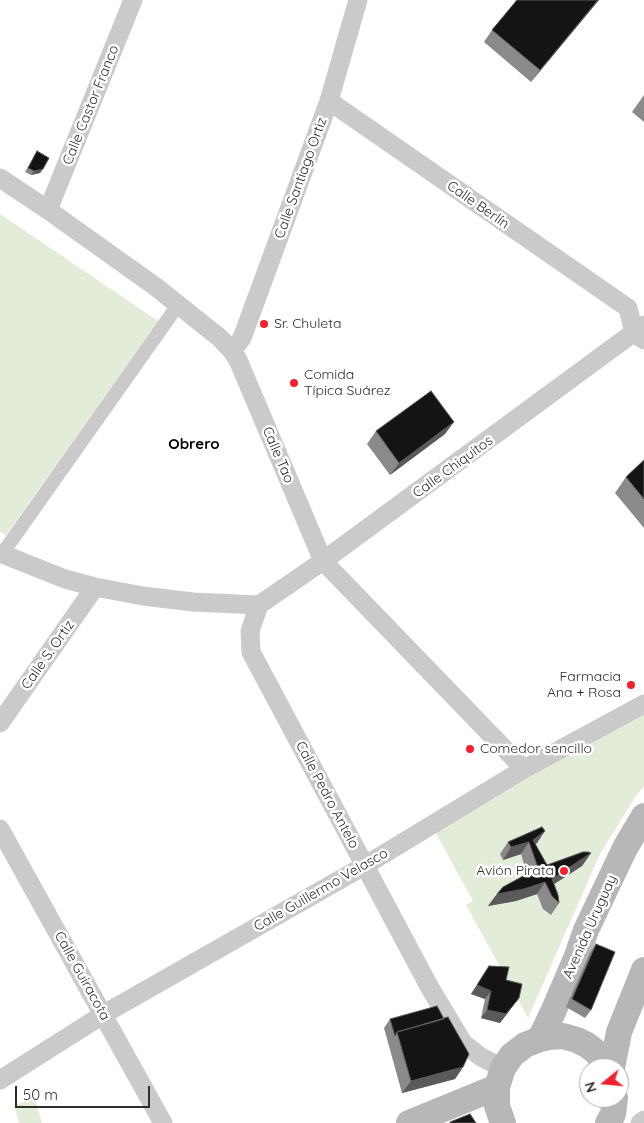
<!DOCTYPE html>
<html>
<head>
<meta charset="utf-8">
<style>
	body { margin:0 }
	#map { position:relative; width:644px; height:1123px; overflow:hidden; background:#fff; font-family:Quicksand,sans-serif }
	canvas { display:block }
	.north { position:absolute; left:579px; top:1058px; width:50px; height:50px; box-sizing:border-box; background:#fff; border:1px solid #ababab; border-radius:50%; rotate:253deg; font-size:14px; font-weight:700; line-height:20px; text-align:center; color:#2d2d2d }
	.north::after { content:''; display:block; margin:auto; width:18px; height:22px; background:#f3212e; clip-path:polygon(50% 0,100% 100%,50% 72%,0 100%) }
	.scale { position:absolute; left:15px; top:1086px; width:135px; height:22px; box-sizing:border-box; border:2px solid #2d2d2d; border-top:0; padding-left:6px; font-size:15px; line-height:18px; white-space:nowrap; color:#2d2d2d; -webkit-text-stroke:4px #fff; paint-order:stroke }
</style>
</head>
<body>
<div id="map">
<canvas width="644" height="1123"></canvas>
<div class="north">N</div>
<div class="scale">50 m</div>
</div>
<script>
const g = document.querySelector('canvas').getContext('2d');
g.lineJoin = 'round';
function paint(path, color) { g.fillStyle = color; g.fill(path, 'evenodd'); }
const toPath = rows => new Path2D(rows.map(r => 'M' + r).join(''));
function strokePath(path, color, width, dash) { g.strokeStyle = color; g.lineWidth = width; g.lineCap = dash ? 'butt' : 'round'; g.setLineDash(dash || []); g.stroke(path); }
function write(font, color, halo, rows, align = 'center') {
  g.font = font + ' Quicksand,sans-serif'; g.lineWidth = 5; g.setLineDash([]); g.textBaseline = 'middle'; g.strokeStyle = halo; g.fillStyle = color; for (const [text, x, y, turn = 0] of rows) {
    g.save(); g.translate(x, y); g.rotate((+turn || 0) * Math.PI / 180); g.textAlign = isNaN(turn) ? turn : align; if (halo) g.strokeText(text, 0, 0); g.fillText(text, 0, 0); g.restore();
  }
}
paint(toPath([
	[0,214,158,321,6,535,0,532],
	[644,713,644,786,634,799,600,854,528,1018,466,905,473,901,434,830,484,799],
	[35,1099,42,1123,19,1123,14,1105]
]), '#e3ecd9');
strokePath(toPath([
	[2,554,178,305]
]), '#cacaca', 14);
strokePath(toPath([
	[329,101,628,308,634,333,644,340],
	[0,178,48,210,156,287,220,338,232,351,238,360,323,561,524,769],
	[48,210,133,0],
	[232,351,242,338,329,101,358,0],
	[0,553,65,579,95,587,143,596,193,602,259,605],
	[259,605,250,631,251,652,430,988,463,1043,481,1057,503,1068],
	[259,605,323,561,644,325],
	[0,723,95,587],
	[0,829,163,1123],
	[0,1080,104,1014,364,866,524,769,644,704],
	[640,1123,644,1120]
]), '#cacaca', 19);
strokePath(toPath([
	[540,1039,553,1012,577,956,586,930,625,848,644,816],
	[612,1068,619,1032,644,970],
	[409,1123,497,1087],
	[503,1123,497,1106,497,1087,503,1068,512,1055,525,1045,540,1039,549,1037,563,1036,577,1040,587,1045,596,1052,608,1068],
	[608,1123,613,1114,615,1098]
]), '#b7b7b7', 26);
paint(toPath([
	[517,0,599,0,531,82,484,42,492,30],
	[644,95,644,122,632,112],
	[37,151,43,169,40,173,31,175,25,172],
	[376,431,445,434,390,475,367,444],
	[644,460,644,528,615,493,626,477],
	[542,827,537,843,535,844,547,865,591,853,582,866,554,884,559,903,551,915,543,909,537,894,516,901,488,906,497,894,527,874,521,854,503,860,500,854,508,842],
	[596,944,591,1010,585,1018,566,1007,590,952],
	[489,966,506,980,519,998,500,1023,481,1018,485,999,471,994],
	[390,1019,463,1067,455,1079,402,1093,384,1028]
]), '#8a8a8a');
paint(toPath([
	[598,0,599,0,531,82,540,70],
	[43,169,40,173,31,175,34,171],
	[454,422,445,434,390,475,399,463],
	[545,831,537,843,531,847,533,840],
	[529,842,521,854,503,860,511,847],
	[591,853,582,866,548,888,552,879],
	[545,882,537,894,516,901,488,906,497,894],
	[477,985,491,991,485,999,471,994],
	[519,998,500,1023,481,1018,487,1010],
	[463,1067,455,1079,402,1093,411,1081]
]), '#5a5a5a');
const building = toPath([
	[517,0,598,0,540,70,492,30,517,0],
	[37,151,49,158,43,169,34,171,28,168,37,151],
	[431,391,454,422,399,463,376,431,431,391],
	[644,460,644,499,626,477,644,460],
	[542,827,545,831,533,840,547,865,583,852,588,852,591,853,552,879,558,895,559,903,552,896,545,882,524,889,497,894,503,887,538,868,529,842,511,847,508,842,542,827],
	[596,944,615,952,591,1010,572,999,596,944],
	[489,966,509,967,506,980,522,984,519,998,506,1014,487,1010,491,991,477,985,489,966],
	[437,1006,444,1019,397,1032,395,1036,390,1019,437,1006],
	[448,1017,469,1054,463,1067,411,1081,397,1032,448,1017],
	[470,1114,476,1123,450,1123,450,1122,470,1114]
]);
paint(building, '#141414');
strokePath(building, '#5a5a5a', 1);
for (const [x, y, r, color] of [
	[264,324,5,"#f3212e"],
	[294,383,5,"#f3212e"],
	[631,685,5,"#f3212e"],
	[470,749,5,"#f3212e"],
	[564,871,5,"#f3212e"]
]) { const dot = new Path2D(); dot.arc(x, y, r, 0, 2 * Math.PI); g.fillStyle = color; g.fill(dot); strokePath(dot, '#fff', 2); }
write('14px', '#2d2d2d', '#fff', [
	["Calle Castor Franco",91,105,-68],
	["Calle Santiago Ortiz",301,178,-70],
	["Calle Berlín",478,205,35],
	["Calle Tao",278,455,67],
	["Calle Chiquitos",453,467,-36],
	["Calle S. Ortiz",48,655,-55],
	["Calle Pedro Antelo",327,795,62],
	["Calle Guillermo Velasco",321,890,-30],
	["Avenida Uruguay",590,927,-66],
	["Calle Guiracota",82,976,61]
]);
write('14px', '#2d2d2d', '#fff', [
	["Sr. Chuleta",274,324],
	["Comida",304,375],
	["Típica Suárez",304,391],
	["Farmacia",621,677,"right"],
	["Ana + Rosa",621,693,"right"],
	["Comedor sencillo",480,749],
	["Avión Pirata",554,871,"right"]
], 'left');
write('bold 15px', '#000', '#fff', [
	["Obrero",194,444]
]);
</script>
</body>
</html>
